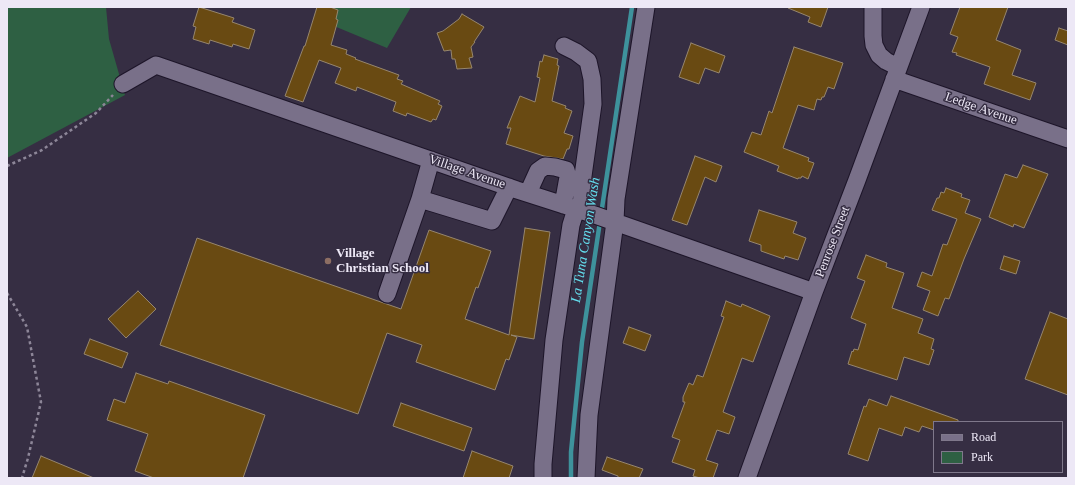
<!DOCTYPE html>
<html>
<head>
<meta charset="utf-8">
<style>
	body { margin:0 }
	#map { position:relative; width:1075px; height:485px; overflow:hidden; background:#362e43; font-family:"Times New Roman",serif }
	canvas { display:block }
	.frame { position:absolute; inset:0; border:8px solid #ede8f6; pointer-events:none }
	.legend { position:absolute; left:933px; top:421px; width:130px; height:52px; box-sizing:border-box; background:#362e43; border:1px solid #7f788b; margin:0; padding:5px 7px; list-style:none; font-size:12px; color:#ede8f6 }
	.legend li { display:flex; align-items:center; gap:8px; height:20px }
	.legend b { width:20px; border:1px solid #7f788b }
</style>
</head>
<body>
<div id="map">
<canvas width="1075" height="485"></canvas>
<div class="frame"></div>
<ul class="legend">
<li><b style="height:5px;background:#797089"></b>Road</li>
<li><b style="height:11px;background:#2e6043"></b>Park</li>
</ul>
</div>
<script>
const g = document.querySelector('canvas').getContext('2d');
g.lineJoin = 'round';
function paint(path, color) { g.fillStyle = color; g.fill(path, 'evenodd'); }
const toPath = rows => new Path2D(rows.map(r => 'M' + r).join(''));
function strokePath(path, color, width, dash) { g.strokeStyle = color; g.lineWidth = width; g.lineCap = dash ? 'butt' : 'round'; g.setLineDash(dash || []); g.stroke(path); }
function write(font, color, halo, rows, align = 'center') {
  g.font = font + ' "Times New Roman",serif'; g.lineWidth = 3; g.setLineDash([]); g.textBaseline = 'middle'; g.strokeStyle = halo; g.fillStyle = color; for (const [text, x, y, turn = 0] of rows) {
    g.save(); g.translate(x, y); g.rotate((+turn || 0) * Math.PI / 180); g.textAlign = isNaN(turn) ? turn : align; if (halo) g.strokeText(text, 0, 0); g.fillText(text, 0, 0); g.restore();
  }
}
paint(toPath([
	[7,7,106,7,109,39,125,95,7,158],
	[328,7,411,7,387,48,334,26]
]), '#2e6043');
strokePath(toPath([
	[571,478,571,452,582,342,632,7]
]), '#3e929c', 4.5);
const building = toPath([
	[199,7,234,18,232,22,255,30,249,49,233,44,232,47,210,40,209,44,193,39,196,27,193,26,199,7],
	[317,7,330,7,338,10,336,19,338,20,331,45,347,50,346,54,356,58,355,59,399,75,397,79,403,81,401,84,440,101,438,104,442,106,436,120,433,119,431,122,407,113,406,116,393,111,396,102,357,87,356,91,335,83,341,68,319,60,303,102,285,96,304,46,305,46,317,7],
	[788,7,828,7,821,27,808,22,810,17,788,8,788,7],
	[960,7,1008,7,996,40,1021,50,1012,75,1036,83,1030,100,984,84,990,67,956,55,957,53,952,52,958,37,950,34,960,7],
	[462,14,484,27,474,42,475,42,471,47,473,57,469,58,472,68,457,69,455,59,452,59,451,50,444,51,437,33,443,31,459,19,462,14],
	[1059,28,1068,31,1068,45,1055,40,1059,28],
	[691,43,725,56,719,73,705,68,699,84,679,77,691,43],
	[794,47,843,63,834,89,828,87,824,97,822,97,821,100,817,99,814,110,798,105,783,148,809,158,808,161,814,163,808,179,802,176,801,178,798,178,798,179,777,171,779,166,744,152,752,132,761,135,769,111,772,113,794,47],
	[544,55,558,59,557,65,559,66,552,101,566,106,565,108,572,111,564,133,573,136,569,149,567,149,563,159,544,156,506,144,511,128,507,128,520,96,535,102,540,78,537,77,540,61,542,62,544,55],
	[695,156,722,166,716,182,705,177,687,225,672,220,695,156],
	[1023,165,1048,174,1024,228,1014,224,1013,227,989,217,1005,174,1017,178,1023,165],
	[946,188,962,194,961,197,970,200,965,213,981,219,964,259,949,299,945,298,938,316,923,310,930,291,917,286,922,272,932,276,943,244,947,245,957,219,932,210,937,198,939,198,941,192,944,193,946,188],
	[759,210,797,222,793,233,806,238,798,260,785,256,784,259,761,251,761,245,749,241,759,210],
	[525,228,550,232,534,339,511,335,517,337,509,360,506,359,495,390,416,362,422,345,387,333,358,414,160,345,197,238,401,309,429,230,491,251,478,288,476,287,465,319,509,335,525,228],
	[866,255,887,263,886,267,904,273,892,308,923,319,918,333,934,339,931,349,934,350,929,365,904,357,897,380,848,364,852,351,853,352,854,349,858,350,866,324,851,318,865,281,857,278,866,255],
	[1004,256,1020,261,1016,274,1000,269,1004,256],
	[138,291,156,309,126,338,108,319,138,291],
	[726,301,741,307,742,304,770,316,753,362,742,358,723,412,735,417,729,434,717,430,706,460,718,464,713,478,700,478,693,476,695,470,672,462,680,440,672,437,685,402,683,402,683,397,689,383,693,385,697,375,703,377,724,317,721,316,726,301],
	[1050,312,1068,319,1068,395,1025,379,1050,312],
	[629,327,651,335,645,351,623,343,629,327],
	[90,339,128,353,122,368,84,354,90,339],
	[136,373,168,384,169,381,265,415,243,478,154,478,135,471,148,434,107,420,114,399,125,403,136,373],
	[891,396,958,420,958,422,934,422,934,430,922,426,919,432,905,427,902,436,879,428,868,461,848,454,864,406,866,407,869,399,887,406,891,396],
	[401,403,472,428,464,451,393,426,401,403],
	[472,451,513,466,509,478,463,478,472,451],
	[41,456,94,478,32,478,41,456],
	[607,457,643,469,639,478,618,478,618,476,602,470,607,457]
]);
paint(building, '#694a12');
strokePath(building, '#96866e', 1);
const minor = toPath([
	[873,7,873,36,874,45,879,55,886,61,898,67],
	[564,46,576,52,588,61,592,79,593,104,583,176,581,210],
	[894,79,1068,139],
	[123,84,156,65,517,190,595,215,814,292],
	[431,160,420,199,492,221,509,187],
	[528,193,538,171,545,166,555,167,566,170,568,177,563,205],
	[387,294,420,199],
	[543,478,543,464,554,340,571,225,576,209],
	[586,478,589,415,615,222,616,199,646,7],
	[747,478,814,292,857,180,921,7]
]);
strokePath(minor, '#1d1529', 19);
strokePath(toPath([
	[7,166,42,150,96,113,113,95],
	[7,293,27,327,41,402,28,458,22,478]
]), '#8d8698', 2.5, [3, 3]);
strokePath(minor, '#797089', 17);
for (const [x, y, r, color] of [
	[328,261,4,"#8d6e63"]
]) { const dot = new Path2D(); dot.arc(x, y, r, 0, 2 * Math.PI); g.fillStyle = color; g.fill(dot); strokePath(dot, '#362e43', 1.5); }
write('13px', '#ede8f6', '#362e43', [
	["Ledge Avenue",981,109,19],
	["Village Avenue",467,172,19],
	["Penrose Street",833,242,-69]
]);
write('bold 13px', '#ede8f6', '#362e43', [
	["Village",336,254],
	["Christian School",336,269]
], 'left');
write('italic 14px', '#64dfef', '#362e43', [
	["La Tuna Canyon Wash",586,240,-81]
]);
</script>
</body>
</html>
